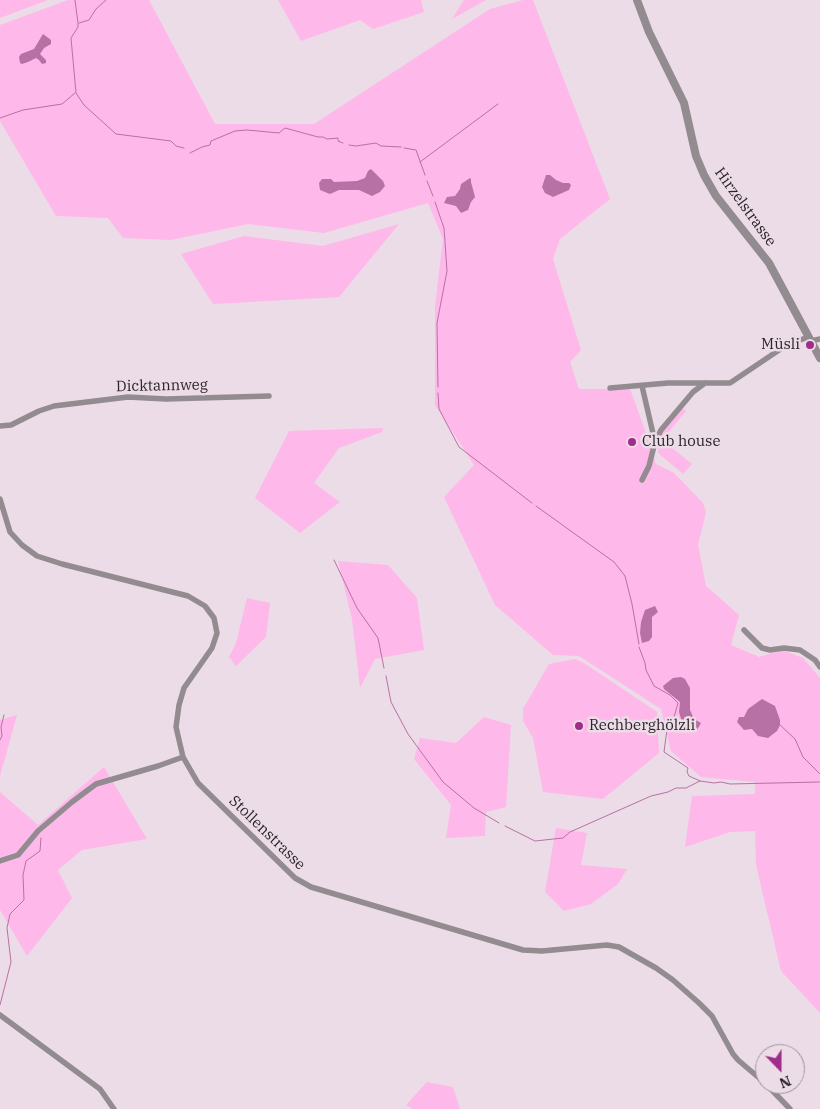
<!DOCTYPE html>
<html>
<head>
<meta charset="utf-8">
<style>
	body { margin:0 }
	#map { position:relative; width:820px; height:1109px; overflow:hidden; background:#ecdce7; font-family:"IBM Plex Serif",serif }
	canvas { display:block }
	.north { position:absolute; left:755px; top:1044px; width:50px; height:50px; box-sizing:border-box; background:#ecdce7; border:1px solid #9e939b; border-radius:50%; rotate:158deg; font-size:14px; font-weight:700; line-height:20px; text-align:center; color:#2a2528 }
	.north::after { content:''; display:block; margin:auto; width:18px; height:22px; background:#a02d89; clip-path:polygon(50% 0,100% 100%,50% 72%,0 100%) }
</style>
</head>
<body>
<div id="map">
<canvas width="820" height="1109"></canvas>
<div class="north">N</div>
</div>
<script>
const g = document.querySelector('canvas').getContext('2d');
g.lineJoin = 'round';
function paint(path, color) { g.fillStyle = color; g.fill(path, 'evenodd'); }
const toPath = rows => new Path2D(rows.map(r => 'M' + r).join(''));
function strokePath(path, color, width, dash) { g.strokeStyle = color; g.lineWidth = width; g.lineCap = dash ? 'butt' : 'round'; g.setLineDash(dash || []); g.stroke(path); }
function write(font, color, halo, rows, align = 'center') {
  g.font = font + ' "IBM Plex Serif",serif'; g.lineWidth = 5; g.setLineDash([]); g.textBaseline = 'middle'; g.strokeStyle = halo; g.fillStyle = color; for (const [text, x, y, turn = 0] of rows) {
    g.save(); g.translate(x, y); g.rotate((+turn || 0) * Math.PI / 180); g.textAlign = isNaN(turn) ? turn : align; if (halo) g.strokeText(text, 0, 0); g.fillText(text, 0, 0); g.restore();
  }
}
paint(toPath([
	[0,0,48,0,0,18],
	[68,0,149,0,215,124,314,124,490,9,523,0,533,0,610,199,560,239,553,259,581,350,570,362,579,389,630,389,644,427,656,464,674,473,703,503,706,512,698,545,706,586,739,615,731,645,759,657,782,650,803,658,820,678,820,1013,781,971,756,865,755,831,730,832,685,847,692,796,755,794,755,782,701,777,671,751,661,709,579,656,553,655,495,605,444,497,474,465,435,405,435,306,443,239,428,203,324,233,248,224,171,240,123,238,108,218,56,216,0,121,0,25],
	[278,0,421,0,424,12,373,29,360,20,301,41],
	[464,0,486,0,452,19],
	[399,224,339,297,213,304,181,254,244,236,323,246],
	[682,408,686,411,666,435,668,437,667,444,692,464,683,474,658,453,659,440,662,431],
	[383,428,382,432,339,448,314,483,340,502,300,533,255,498,289,431],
	[338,561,388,565,417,598,424,650,375,659,360,688,352,619],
	[247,598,270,603,266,637,236,666,229,657,236,643],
	[575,659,584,663,657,712,659,753,603,799,543,792,533,738,523,721,523,709,549,664],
	[17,715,0,776,0,720],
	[484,717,511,725,506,807,486,812,485,836,446,838,451,805,414,759,420,738,456,743],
	[104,767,147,839,82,850,58,870,72,898,27,956,0,910,0,792,38,825],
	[556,828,587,833,581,865,627,869,618,884,591,904,564,911,545,892],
	[427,1082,453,1087,460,1109,413,1109,406,1105]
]), '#feb8ea');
paint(toPath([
	[43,34,51,40,51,44,44,48,40,54,46,60,46,63,42,64,39,60,36,58,28,62,22,64,20,63,19,57,21,54,34,49],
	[371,169,383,181,385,186,380,192,372,196,359,190,339,190,330,194,320,190,319,183,322,179,331,179,334,182,357,181,365,178,368,171],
	[546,175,550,175,556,180,563,183,569,183,571,185,569,190,553,197,545,193,542,187],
	[470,178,471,179,471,182,475,197,471,202,468,210,461,213,456,206,444,203,447,197,455,196,460,189,461,184],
	[655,606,658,612,652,617,652,637,649,641,642,643,640,633,641,622,645,610],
	[681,677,685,679,690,688,690,710,694,719,701,723,697,730,682,722,679,712,680,702,664,689,663,686,673,678],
	[762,699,775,706,780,720,780,725,777,731,768,738,758,736,752,729,744,730,737,722,739,717,744,717,748,709]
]), '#b771a4');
strokePath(toPath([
	[75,0,78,23,78,27,71,38,76,93,84,105,116,134,171,141,176,146,184,148],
	[79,23,89,20,96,9,106,0],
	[0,118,23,110,62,104,75,93],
	[349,145,356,146,376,143,381,146,401,147],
	[404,148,416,150,425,175],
	[190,153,202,147,210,145,211,141,235,131,247,130,279,133,285,128,318,137,323,137,327,139,338,138,338,141,343,143],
	[420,162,498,104],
	[427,181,433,196],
	[435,202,444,228,445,241],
	[438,387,437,323,447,271,445,242],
	[438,393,439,409,459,447,532,503],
	[536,506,614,562,625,576,632,604,639,644],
	[334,560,357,608,378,638,384,668],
	[639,647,645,663,646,670,654,686,670,695,678,703,672,724,668,725,667,729,664,752,688,768,687,772,689,776,700,781,714,783,721,782,730,784,820,782],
	[386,676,391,702,408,734,443,782,474,808,499,823],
	[780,725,795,739,803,757,820,774],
	[0,740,2,736,1,727,4,715],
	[505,826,535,841,563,838,570,832,651,796,668,792,676,788,686,788,700,781],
	[0,1005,11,962,7,928,10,914,24,900,23,875,26,861,40,851,41,838]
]), '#b771a4', 1);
strokePath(toPath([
	[811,341,820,339],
	[642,386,655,442],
	[610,388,668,383,730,383,788,344,809,337],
	[0,426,11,425,39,411,54,406,128,397,166,399,269,396],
	[642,480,649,466,655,442,661,430,693,392,705,383],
	[0,499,10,532,22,545,37,556,62,564,188,596,205,606,214,618,217,633,212,648,184,688,179,705,176,727,183,757,198,783,295,878,311,887,523,950,542,951,607,945,619,947,656,968,673,980,699,1003,712,1016,733,1054,738,1060,765,1083],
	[744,630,762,648,770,650,784,648,800,650,815,660,820,667],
	[0,861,18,855,38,831,72,802,96,784,158,766,183,757],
	[0,1015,100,1089,114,1109],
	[766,1084,790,1109]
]), '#928b90', 5.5);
strokePath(toPath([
	[637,0,649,32,684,103,696,156,704,175,716,196,769,263,820,358]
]), '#928b90', 8);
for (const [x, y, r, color] of [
	[810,345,5,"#a02d89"],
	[632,442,5,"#a02d89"],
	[579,726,5,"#a02d89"]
]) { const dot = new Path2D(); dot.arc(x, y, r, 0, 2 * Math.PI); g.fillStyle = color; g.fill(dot); strokePath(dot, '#ecdce7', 2); }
write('15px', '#2a2528', '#ecdce7', [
	["Hirzelstrasse",745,207,54],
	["Dicktannweg",162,386,-1],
	["Stollenstrasse",267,833,44]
]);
write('15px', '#2a2528', '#ecdce7', [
	["Müsli",800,345,"right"],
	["Club house",642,442],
	["Rechberghölzli",589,726]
], 'left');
</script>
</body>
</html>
